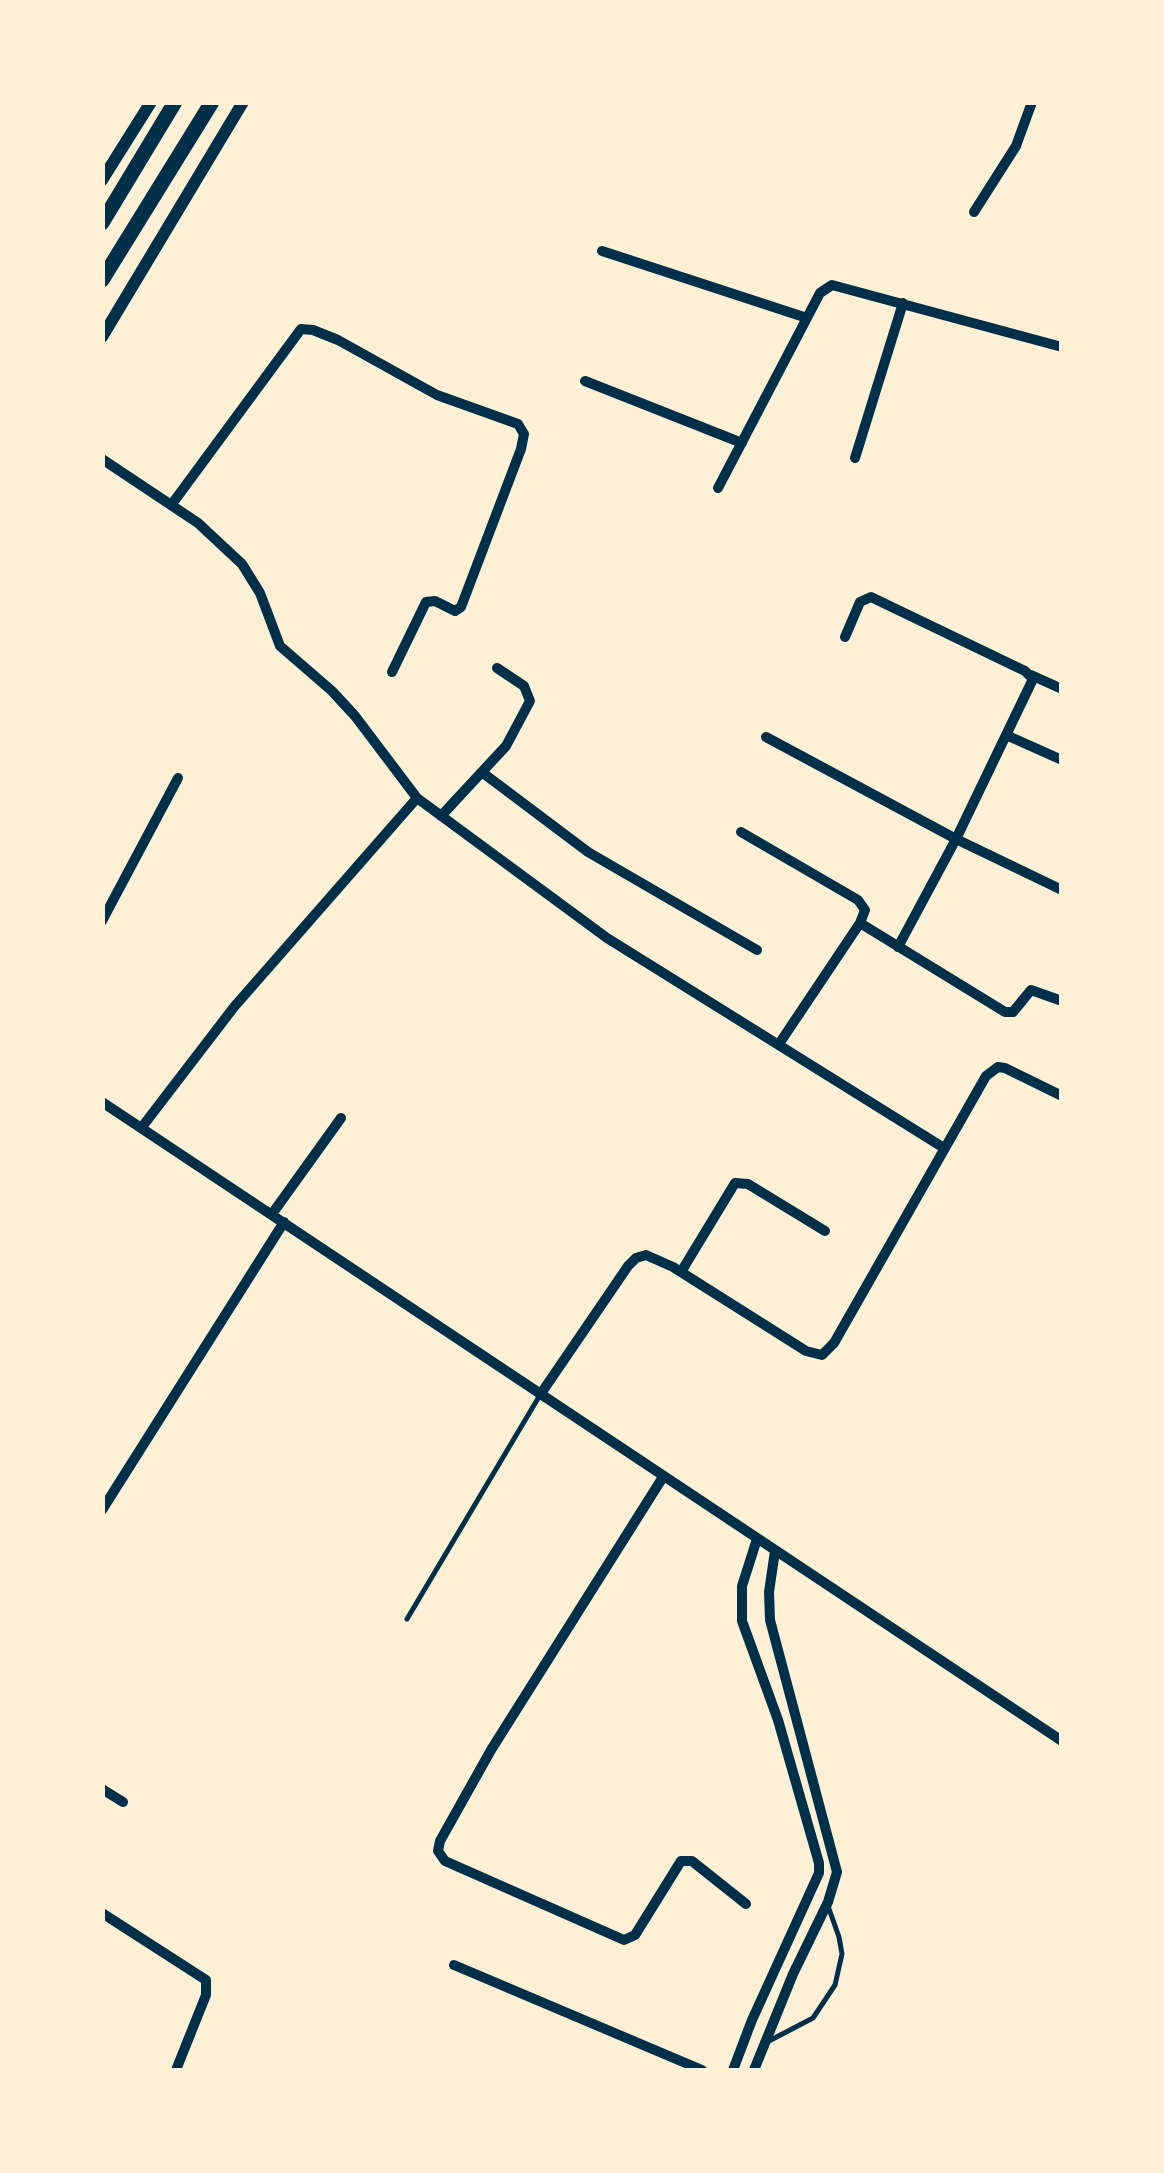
<!DOCTYPE html>
<html>
<head>
<meta charset="utf-8">
<style>
	body { margin:0 }
	#map { position:relative; width:1164px; height:2173px; overflow:hidden; background:#fdf0d5; font-family:"Golos Text",sans-serif }
	canvas { display:block }
	.frame { position:absolute; inset:0; border:105px solid #fdf0d5; pointer-events:none }
</style>
</head>
<body>
<div id="map">
<canvas width="1164" height="2173"></canvas>
<div class="frame"></div>
</div>
<script>
const g = document.querySelector('canvas').getContext('2d');
g.lineJoin = 'round';
const toPath = rows => new Path2D(rows.map(r => 'M' + r).join(''));
function strokePath(path, color, width, dash) { g.strokeStyle = color; g.lineWidth = width; g.lineCap = dash ? 'butt' : 'round'; g.setLineDash(dash || []); g.stroke(path); }
strokePath(toPath([
	[407,1619,540,1395],
	[767,2042,813,2018,835,1985,842,1954,839,1937,828,1906]
]), '#003049', 5);
strokePath(toPath([
	[974,212,1016,146,1032,102],
	[602,251,807,318],
	[585,381,742,443],
	[855,458,903,303],
	[102,459,198,523,242,564,260,593,280,646,332,691,355,716,417,798,607,938,944,1148],
	[718,488,820,293,832,285,1062,347],
	[172,504,301,329,313,330,338,340,437,395,518,424,524,434,521,449,461,607,455,611,435,601,426,602,392,672],
	[845,637,860,602,871,597,1025,671,1033,679,956,839,898,947],
	[1031,675,1062,689],
	[1006,735,1062,760],
	[766,737,956,839,1062,890],
	[483,773,588,852,757,950],
	[441,816,506,746,530,701,524,686,497,668],
	[741,832,858,900,865,910,860,923,779,1044],
	[102,921,178,778],
	[860,923,1005,1012,1013,1012,1031,990,1062,1001],
	[102,1102,1062,1741],
	[142,1127,234,1007,417,798],
	[272,1214,341,1118],
	[681,1272,735,1183,748,1184,825,1231],
	[540,1395,628,1266,636,1258,646,1255,673,1267,806,1351,822,1355,834,1343,986,1076,998,1067,1005,1068,1062,1096],
	[663,1477,491,1750,440,1841,438,1851,445,1861,624,1940,635,1935,681,1861,692,1861,746,1904],
	[102,1510,284,1222],
	[102,1789,123,1802],
	[102,1913,206,1980,206,1995,176,2070],
	[454,1965,702,2070],
	[733,2070,752,2020,819,1873,819,1863,778,1720,742,1621,742,1586,757,1539],
	[754,2070,793,1974,828,1902,837,1872,770,1620,769,1592,775,1551]
]), '#003049', 10);
strokePath(toPath([
	[102,180,151,102],
	[102,337,243,102]
]), '#003049', 12);
strokePath(toPath([
	[102,223,175,102],
	[102,280,212,102]
]), '#003049', 15);
</script>
</body>
</html>
